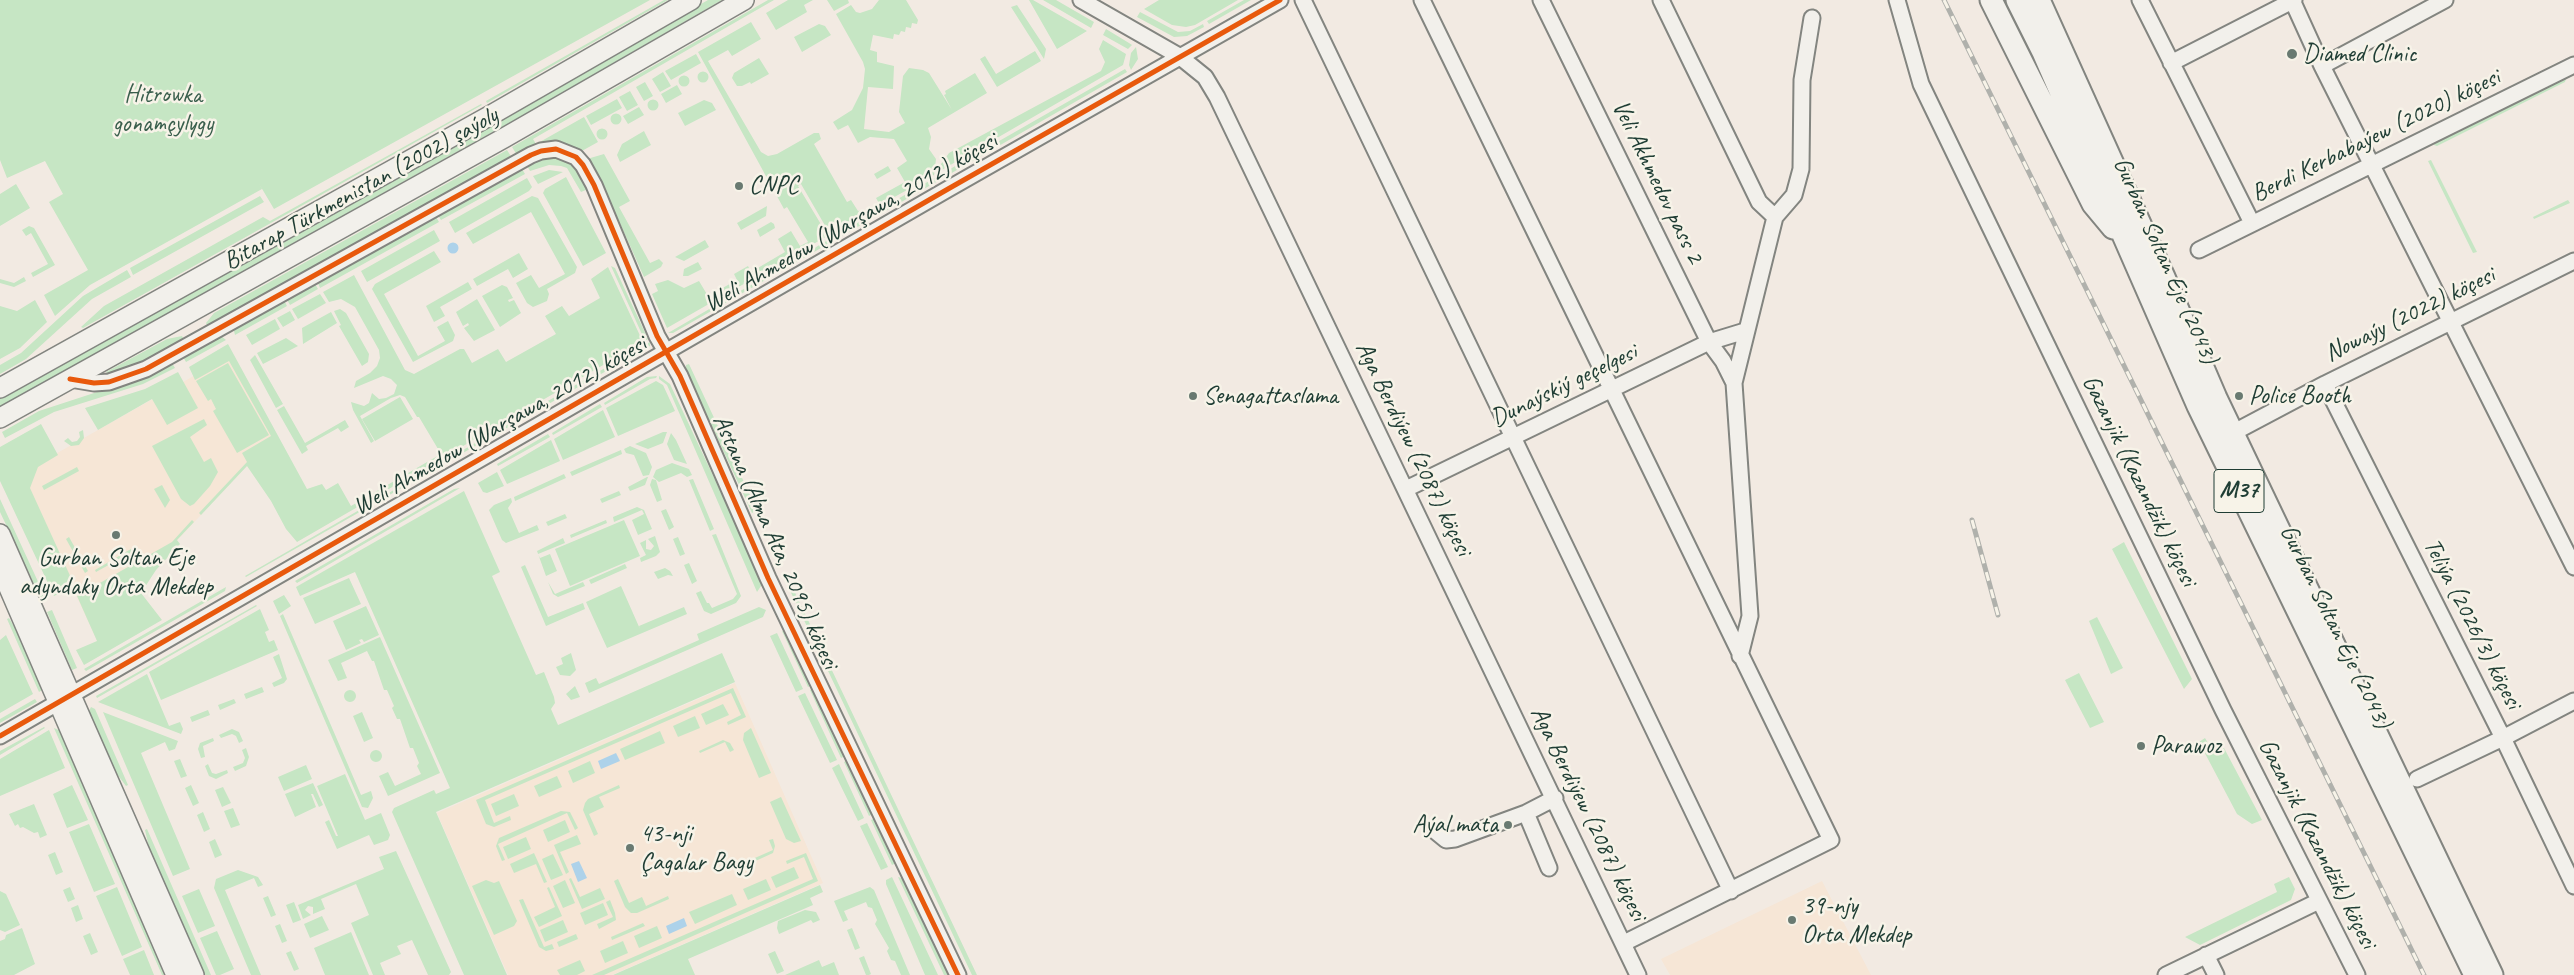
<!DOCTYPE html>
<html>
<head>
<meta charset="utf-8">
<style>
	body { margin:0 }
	canvas { display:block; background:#f2eae2 }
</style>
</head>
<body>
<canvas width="2574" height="975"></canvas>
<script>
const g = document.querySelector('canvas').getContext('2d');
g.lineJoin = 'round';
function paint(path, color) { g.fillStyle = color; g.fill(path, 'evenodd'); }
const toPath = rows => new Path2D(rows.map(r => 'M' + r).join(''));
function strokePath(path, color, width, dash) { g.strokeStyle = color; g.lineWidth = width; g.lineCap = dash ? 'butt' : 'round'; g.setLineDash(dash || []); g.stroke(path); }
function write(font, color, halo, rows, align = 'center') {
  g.font = font + ' Caveat,sans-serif'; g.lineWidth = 5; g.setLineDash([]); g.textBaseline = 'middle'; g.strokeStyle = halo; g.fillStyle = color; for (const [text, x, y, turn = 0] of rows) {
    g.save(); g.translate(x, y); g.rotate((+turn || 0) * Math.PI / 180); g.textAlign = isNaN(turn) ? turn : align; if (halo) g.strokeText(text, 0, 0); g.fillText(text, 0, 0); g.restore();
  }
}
paint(toPath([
	[229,356,275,436,139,581,99,645,27,488,36,465],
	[735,683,823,883,612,975,508,975,437,813],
	[1822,881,1871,975,1670,975,1661,959]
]), '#f6e6d6');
paint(toPath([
	[0,0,650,0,274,209,258,182,262,189,90,285,55,316,44,295,88,270,49,202,63,194,45,161,7,178,0,160],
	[664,0,668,0,487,103,486,101],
	[708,0,722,0,501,128,498,121],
	[768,0,774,0,533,139,536,144,517,155,512,147],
	[788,0,813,0,804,5,807,12,776,30,766,13],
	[827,0,848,0,849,3,834,11],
	[879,0,906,0,918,20,917,24,912,23,911,28,906,27,905,32,901,31,899,35,894,34,893,39,873,35,870,50,877,52,877,62,894,66,893,89,868,87,864,129,889,132,905,123,899,112,903,76,909,68,923,70,929,73,952,110,944,95,946,94,945,91,975,73,987,93,928,128,931,137,929,149,936,159,934,175,880,205,876,198,905,182,897,168,907,161,894,139,870,137,858,143,848,125,838,130,833,122,852,110,863,88,865,69,863,62,836,14,851,5,856,12,860,13,872,9],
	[1029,0,1033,0,1087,31,1057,49],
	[1043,0,1056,0,1094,22,1091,28],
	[1159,0,1238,0,1195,25,1186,27,1172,25,1144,9],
	[1244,0,1251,0,1209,24,1207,21],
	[1017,5,1046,49,1044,59,1011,7],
	[1140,12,1178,32,1190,31,1203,24,1204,27,1187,36,1174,37,1137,17],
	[751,22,761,39,732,56,728,50,708,61,761,152,768,156,777,154,814,133,819,133,821,139,814,144,847,202,851,200,858,211,861,210,864,215,667,328,652,294,658,291,655,284,668,280,684,288,699,281,708,296,737,280,734,274,748,266,751,272,785,252,778,239,791,231,800,246,808,242,787,207,784,209,698,52],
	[801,184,827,229,825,231,798,186],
	[819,24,825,26,831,35,802,52,794,37],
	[1106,29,1129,43,1132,45,1128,49,1103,35],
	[1103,40,1126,54,1123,65,940,171,941,164,949,153,1101,71,1105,62,1099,49],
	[1136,47,1138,59,1131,70,1129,65,1131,53],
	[1035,51,1041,61,997,87,980,59,985,56,996,74],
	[696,54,701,63,671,80,665,71],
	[759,58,769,74,751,84,750,82,742,86,737,86,732,78,734,73],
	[1125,69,1127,72,884,212,882,208],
	'697.5 77a5.5 5.5 0 1 1 11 0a5.5 5.5 0 1 1-11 0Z',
	[663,72,671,86,660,92,652,79],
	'678.5 81a5.5 5.5 0 1 1 11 0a5.5 5.5 0 1 1-11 0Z',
	[2563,79,2566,79,2565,82,2437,146,2434,145,2435,142],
	[645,82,653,96,644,101,636,87],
	[677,85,682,94,666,103,661,94],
	[630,91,638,105,627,111,619,97],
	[617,99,622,108,591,125,586,116],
	'647.5 105a5.5 5.5 0 1 1 11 0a5.5 5.5 0 1 1-11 0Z',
	[704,100,712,103,716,110,685,126,678,113],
	[481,104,482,105,83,328,81,327,104,306,263,217,270,221],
	[639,107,644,115,628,124,623,116],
	'610.5 119a5.5 5.5 0 1 1 11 0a5.5 5.5 0 1 1-11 0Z',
	[584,117,598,142,580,152,564,144,540,145,538,143],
	[493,124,496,130,0,407,0,399],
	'596.5 134a5.5 5.5 0 1 1 11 0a5.5 5.5 0 1 1-11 0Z',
	[644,131,651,145,620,162,617,155,622,144],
	[507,150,512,158,208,327,206,323,214,313],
	[604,154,630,201,619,207,650,263,659,259,663,263,661,267,644,277,602,183,587,159],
	[547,157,568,160,575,166,588,189,581,192,567,168,561,166,549,165,530,171,526,164],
	[2431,160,2477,252,2473,253,2428,161],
	[888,166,891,171,877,179,874,174],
	[521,167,525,174,441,220,437,214],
	[549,170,563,172,538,184,533,176],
	[566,177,606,253,583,266,543,193,545,189],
	[527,178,532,187,529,191,455,233,449,222],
	[16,184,30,208,0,226,0,194],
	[260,196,264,202,133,275,130,268],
	[532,196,538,198,577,267,575,273,547,289,549,294,547,301,533,307,527,303,516,283,531,275,539,288,565,274,531,212,473,244,466,233],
	[2568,200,2570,203,2534,219,2533,217],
	[767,206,766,216,741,230,737,223],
	[435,215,439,222,320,288,317,281],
	[866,218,868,221,673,333,668,333],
	[771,222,774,224,775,228,760,237,757,230],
	[29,226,34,228,55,265,33,277,31,273,48,264,31,233,26,236,22,230],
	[434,230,440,241,367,282,361,271],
	[705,240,709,247,684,261,675,257],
	[434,251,441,262,384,294,418,356,445,341,437,327,448,321,455,335,453,341,413,362,372,289,375,284],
	[519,253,528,269,513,278,508,269,477,286,473,279],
	[698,262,702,269,688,276,683,276,684,269],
	[611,266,615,268,648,339,645,341],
	[608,267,643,342,297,542,286,529,271,501,247,466,201,515,199,513,247,462,242,453,271,436,229,361,195,380,189,367,228,344,307,489,322,484,326,490,338,483,351,506,441,454,419,417,417,417,405,397,400,395,391,398,360,416,374,441,371,443,353,410,351,402,364,406,369,403,372,393,379,399,386,398,394,394,397,385,391,379,383,376,354,388,356,381,370,373,377,366,380,358,379,350,355,307,341,299,329,302,323,292,354,275,405,370,414,374,460,349,464,349,472,363,498,349,506,362,556,334,545,316,562,306,569,316,600,298,591,279],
	[127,270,131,277,92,299,26,359,0,374,0,365,21,353,83,296],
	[24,277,26,281,14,287,0,283,0,279,14,283],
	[314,282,318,289,290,305,286,298],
	[468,282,472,289,440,307,445,316,434,322,426,306],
	[502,285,507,287,513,298,508,300,509,302,514,300,521,313,500,327,482,296],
	[320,294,326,303,298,319,292,309],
	[477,299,495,330,474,341,464,328,469,325,468,323,463,326,456,312],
	[35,300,47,322,20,348,0,359,0,306,17,311],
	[284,300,287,306,235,335,234,331,238,325],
	[340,309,346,313,369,354,368,362,362,366,339,326,341,325,334,311],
	[290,311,295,320,283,327,277,318],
	[331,312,337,323,303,344,302,328],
	[275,319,280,329,252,345,246,335],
	[220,335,226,340,186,362,182,355],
	[182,336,184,340,141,364,108,375,106,372,167,339],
	[286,338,298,346,263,364,257,353],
	[650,342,650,346,246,577,245,576],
	[255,355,283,404,276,408,250,360],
	[172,363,175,368,143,384,54,412,5,438,2,432,39,411,140,378],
	[228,363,269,435,237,453,213,411,216,409,211,399,208,401,196,381],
	[689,364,757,510,752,513,686,370,686,365],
	[178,372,198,408,167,425,152,399,98,430,85,408,145,389],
	[657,376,656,378,650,379,605,405,604,403,647,377],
	[659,376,670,384,754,563,763,583,757,592,667,385,659,379],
	[656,381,663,385,675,411,618,436,606,408],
	[400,397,413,419,375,441,362,419],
	[600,404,602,407,553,435,552,433],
	[284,406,305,443,345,420,349,427,341,432,338,428,306,446,308,450,302,454,277,410],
	[603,410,615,437,563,460,554,439],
	[204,419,207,425,190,437,204,462,211,458,218,472,210,486,194,504,190,506,181,499,152,446],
	[41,424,58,455,38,467,30,488,72,580,73,587,54,596,0,481,0,447],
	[83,430,84,438,79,445,71,446,64,441,68,438,72,442,77,441,80,437,79,432],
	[663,432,667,432,663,443,648,449,635,444],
	[671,433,676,440,687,464,674,460,667,444],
	[548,434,550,437,498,466,497,464],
	[551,440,560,461,507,484,500,470],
	[630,446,646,453,652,467,649,475,643,476,634,455,626,453,624,449],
	[621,450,622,454,572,476,570,472],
	[672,463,689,469,692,475,687,477,681,473,659,482,653,477,656,470],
	[77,467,79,471,44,490,42,486],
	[497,472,504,486,487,493,483,492,478,483],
	[564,474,566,478,515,501,514,497],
	[647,477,648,477,645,485,630,491,628,487],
	[652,479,656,480,662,500,657,502,650,485],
	[693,479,714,529,710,531,689,480],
	[162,485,170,500,165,508,154,489],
	[460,488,297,583,295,581,454,489],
	[464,491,500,572,492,576,536,675,544,672,554,697,555,703,551,709,558,725,722,653,735,682,436,812,507,975,464,975,392,812,394,808,434,790,436,794,450,788,355,572,300,596,296,587],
	[619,491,621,495,602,503,600,499],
	[511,498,512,502,508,508,519,533,537,525,539,530,506,543,502,540,489,510,494,505],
	[0,499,46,599,42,601,0,512],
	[637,507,644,510,652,529,638,535,632,520,644,514,642,510,614,522,613,517],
	[666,509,674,527,669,530,661,511],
	[565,514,567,518,548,526,546,522],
	[192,520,194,522,177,540,180,544,156,570,141,593,162,620,84,665,76,650,97,641,77,596,172,542],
	[606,520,607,523,571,538,570,535],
	[624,520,640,556,570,586,555,549],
	[716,534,741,596,736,603,711,614,704,611,696,593,701,591,707,603,709,603,712,608,733,599,737,594,712,535],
	[655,536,660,552,656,556,641,562,640,558,646,555,640,543,646,540,646,549,651,550,654,546,648,539],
	[69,537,88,571,85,573,66,539],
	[678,537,685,554,680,556,673,539],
	[563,538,565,543,538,554,540,558,550,554,557,571,546,576,537,551],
	[2124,542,2192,679,2184,689,2112,549],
	[131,549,132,552,96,572,95,570],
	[689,563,697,581,692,584,684,565],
	[625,564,627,568,591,584,589,580],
	[525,565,548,617,583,603,585,609,546,626,521,567],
	[665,568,670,571,673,576,668,575,658,579,654,572],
	[349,578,361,604,315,624,303,598],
	[788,578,977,975,972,975,785,580],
	[548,582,555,594,583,582,585,586,558,597,553,594],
	[621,586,640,629,639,626,684,607,687,614,607,648,586,602],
	[226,587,225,591,86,671,84,669],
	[284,595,291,606,279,614,273,601],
	[256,605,257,606,97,698,96,696],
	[366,606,379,635,364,642,362,639,359,640,361,643,346,650,333,621],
	[759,607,766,610,763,617,589,693,585,683,596,678,599,684,699,640,697,634],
	[260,609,269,630,265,632,269,642,274,640,278,650,161,700,149,672],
	[52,610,77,668,72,670,47,612],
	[283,614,361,795,371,791,373,798,368,808,362,807,280,616],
	[2097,617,2123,668,2111,674,2089,621],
	[9,618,25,645,43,686,42,690,39,692,7,619],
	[782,631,787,632,812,685,808,687],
	[777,633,803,689,796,692,770,636],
	[6,635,33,694,0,713,0,640],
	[380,637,440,773,388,796,379,776,388,772,395,786,421,774,417,766,419,763,413,748,410,748,400,719,397,719,392,708,394,706,387,690,384,690,374,661,372,661,367,651,341,663,347,678,338,681,328,660],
	[571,653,576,670,570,676,560,675,556,667,563,664,561,658],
	[279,654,287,679,284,683,274,687,272,683,282,678,273,657],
	[2079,673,2104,722,2090,728,2065,680],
	[147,674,169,726,180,722,183,729,181,734,98,702],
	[575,686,580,697,571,700,566,694],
	[262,687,264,692,246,699,244,694],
	[733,688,746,717,728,725,727,722,741,715,731,693,485,800,494,823,510,816,511,820,494,827,486,824,476,800],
	[814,689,845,756,841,758,810,690],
	'344 696a6 6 0 1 1 12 0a6 6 0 1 1-12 0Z',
	[805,693,837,760,830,763,798,696],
	[35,699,37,702,0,723,0,719],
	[234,699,236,703,220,710,218,705],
	[723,704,729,715,706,725,701,714],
	[91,707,95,709,128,785,126,786,117,774,109,759,91,719,89,711],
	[208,710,210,715,192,722,190,717],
	[103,712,178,741,175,749,169,751,165,742,141,753,190,869,173,876],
	[362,712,373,738,364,742,353,716],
	[695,716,700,728,678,737,673,726],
	[44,727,45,728,0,755,0,751],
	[54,728,61,731,168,975,162,975],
	[751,728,771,773,759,778,743,740,744,733],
	[232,729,239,732,243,741,239,743,236,736,232,734,221,738,219,735],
	[49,730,65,768,0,796,0,759],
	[660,731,665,743,625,760,620,749],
	[213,738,214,741,203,746,205,757,201,758,198,749,200,743],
	[2205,738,2214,753,2224,748,2262,820,2252,824,2237,814,2199,742],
	[723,740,730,743,734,750,730,752,725,742,700,753,699,751],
	[246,748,249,757,246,766,235,771,233,767,243,763,245,758,242,750],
	'370 756a6 6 0 1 1 12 0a6 6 0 1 1-12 0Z',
	[180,759,187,776,181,778,174,761],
	[848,760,873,814,869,816,844,762],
	[590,761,595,773,573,783,568,771],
	[208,764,212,773,216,774,227,770,228,773,216,779,209,776,205,766],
	[839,764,864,818,858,821,832,768],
	[306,765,312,779,284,791,278,777],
	[345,774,365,820,381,813,390,835,388,840,374,845,369,835,337,849,325,822,329,820,336,836,338,836,317,786],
	[557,776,562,787,539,797,534,786],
	[313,783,323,805,319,807,313,794,311,794,316,807,295,817,285,794],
	[72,785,88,820,67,828,53,794],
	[191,785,199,803,193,806,185,788],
	[619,785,620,788,599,797,604,807,589,814,598,834,594,836,583,810,585,803,588,799],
	[223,787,231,803,222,807,215,790],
	[514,794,519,806,496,816,491,804],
	[781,797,801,841,794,843,786,839,770,802],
	[34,804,47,835,40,838,38,832,34,833,23,827,20,828,18,824,15,826,9,814],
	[233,808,240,825,231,828,224,811],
	[561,811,570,812,578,828,575,830,567,813,498,844,505,860,502,861,496,846,499,838],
	[203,812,210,829,204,832,197,815],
	[875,818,896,863,892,865,871,820],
	[565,820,570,832,548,842,543,830],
	[867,823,888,867,881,870,860,826],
	[89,824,115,884,94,892,69,832],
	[147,829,211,975,203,975,150,852,145,830],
	[577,835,581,844,560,852,569,872,566,874,554,845],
	[526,837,531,849,508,859,503,847],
	[215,839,222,855,215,858,209,842],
	[773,839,775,846,773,853,749,864,748,861,773,850,769,840],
	[396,851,451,972,449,975,428,975,412,940,397,946,401,954,380,963,385,975,373,975,351,923,369,915,356,884,321,899,325,909,313,914,313,907,308,906,305,910,311,915,303,919,298,905,384,869,379,857],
	[55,852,63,872,56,875,48,855],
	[534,853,547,882,544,883,536,864,514,873,510,864],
	[806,853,818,881,604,975,592,975,813,879,804,857,787,864,786,861],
	[553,854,563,875,551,880,542,859],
	[794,867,799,878,776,888,771,877],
	[238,870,258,877,263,885,258,887,254,878,225,890,261,975,251,975,214,888,216,879],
	[892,877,938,975,925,975,886,884,886,880],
	[898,877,904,879,949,975,944,975],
	[2289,877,2295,889,2291,900,2200,945,2185,937,2277,892,2274,884],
	[571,878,580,897,600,888,605,899,582,909,569,879],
	[618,879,629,903,642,897,646,906,668,896,669,899,637,913,631,913,625,907,614,881],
	[766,879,771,890,748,900,743,889],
	[486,880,494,883,499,881,517,921,514,926,494,935,472,886],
	[565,880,575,903,563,908,553,886],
	[820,885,823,892,810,898,813,905,688,959,695,975,613,975],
	[70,887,75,899,68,902,63,890],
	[117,887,142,947,122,956,96,896],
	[549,887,562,916,539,927,534,917,555,907,547,888],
	[870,887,874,890,910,975,901,975,895,961,891,960,887,951,889,948,875,924,877,920,872,908,868,907,866,902,844,911,848,920,843,922,834,901],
	[199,889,215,926,198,933,182,896],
	[0,891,6,894,20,925,5,932,0,930],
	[732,894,737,905,695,924,689,912],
	[268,896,276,915,271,917,263,898],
	[523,899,544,947,552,944,554,949,546,951,539,947,519,900],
	[610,900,615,913,616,920,599,929,597,924,613,917,606,902],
	[294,902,301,920,293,923,286,905],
	[603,903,608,915,585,925,580,913],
	[78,905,83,919,76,922,71,908],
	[805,910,816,912,820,920,813,923,811,920,779,934,777,928,778,921],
	[322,916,329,930,310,938,304,924],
	[563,920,568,932,545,942,540,930],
	[643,923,645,926,612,940,611,937],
	[280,924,287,941,282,943,275,926],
	[657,926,662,938,639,948,634,936],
	[22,928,35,964,14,975,0,975,0,941,5,939,6,935],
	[852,928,860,948,855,950,847,930],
	[217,931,234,969,220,975,216,975,200,938],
	[351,932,369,975,325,975,314,948],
	[90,933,98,952,91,955,83,936],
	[576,934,578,939,559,947,557,942],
	[623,941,628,953,605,963,600,951],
	[144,950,154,975,130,975,123,959],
	[291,951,299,969,294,971,286,953],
	[775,951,784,971,777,974,768,954],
	[864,956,871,974,869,975,866,975,859,958],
	[580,960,585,971,577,975,560,975,557,970],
	[819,960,822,967,834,962,839,975,785,975]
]), '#c6e6c4');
paint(toPath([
	'447.5 248a5.5 5.5 0 1 1 11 0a5.5 5.5 0 1 1-11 0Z',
	[616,753,620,761,601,769,598,761],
	[579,861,587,878,578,882,571,864],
	[684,918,687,926,669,934,666,926]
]), '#add2ea');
const minor = toPath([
	[1081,0,1179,56,1205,77,1217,97,1638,975],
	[1303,0,1731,891],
	[1422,0,1831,840,1624,943],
	[1541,0,1709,342,1723,361,1734,383],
	[1661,0,1759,202,1775,217,1734,383,1750,616,1740,656],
	[1897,0,1921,84,2223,710,2357,975],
	[2140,0,2252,223],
	[2292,0,2322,66,2574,567],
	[2171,63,2294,0],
	[2322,66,2445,0],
	[1775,217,1794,195,1801,169,1802,80,1812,18],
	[2199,250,2574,65],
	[70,379,94,383,109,382,146,369,531,155,541,151,556,149,576,157,583,165,594,185,657,336,680,376,768,578,958,975],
	[2325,384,2503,738,2574,886],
	[2225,437,2325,384,2574,261],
	[1406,489,1709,342,1745,331],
	[0,736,948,189,1280,0],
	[2417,779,2503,738,2574,701],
	[1526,813,1549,868],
	[1435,831,1446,840,1455,839,1526,813,1555,798],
	[2206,955,2216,975],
	[2166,975,2319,901]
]);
const major = toPath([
	[0,388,491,115,691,0],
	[0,418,504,138,744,0],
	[0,534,194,975],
	[0,567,176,975]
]);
const highway = toPath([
	[1991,0,2093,204,2113,228],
	[2017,0,2043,52,2198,406,2475,975],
	[2039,0,2164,277,2216,398,2492,975]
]);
strokePath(minor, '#838580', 19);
strokePath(major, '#838580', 22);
strokePath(highway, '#838580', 25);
strokePath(minor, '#f2f0eb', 15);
strokePath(major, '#f2f0eb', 19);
strokePath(highway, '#f2f0eb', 21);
const rail = toPath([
	[1944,0,2424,975],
	[1972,520,1998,615]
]);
strokePath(rail, '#b0b1ac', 5);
strokePath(rail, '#f7f3e8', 3, [9]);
strokePath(toPath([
	[70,379,94,383,109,382,146,369,531,155,541,151,556,149,576,157,583,165,594,185,657,336,680,376,768,578,958,975],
	[0,736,948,189,1280,0]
]), '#e8590c', 5);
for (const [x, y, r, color] of [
	[2292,54,6,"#697a71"],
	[739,186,5,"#697a71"],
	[1193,396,5,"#697a71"],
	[2239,396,5,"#697a71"],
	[116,535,5,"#697a71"],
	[2141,746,5,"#697a71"],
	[1508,825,5,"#697a71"],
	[630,848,5,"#697a71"],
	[1792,920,5,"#697a71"]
]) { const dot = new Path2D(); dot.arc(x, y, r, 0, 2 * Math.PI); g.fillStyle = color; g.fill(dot); strokePath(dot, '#f7f3e8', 2); }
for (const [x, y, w] of [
	[2239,491,50]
]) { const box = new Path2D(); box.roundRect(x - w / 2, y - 21.5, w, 43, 4); g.fillStyle = '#f7f3e8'; g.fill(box); strokePath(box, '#1f3d34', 1); }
write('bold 24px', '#1f3d34', null, [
	["M37",2239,491]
]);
write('25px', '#1f3d34', '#f7f3e8', [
	["Diamed Clinic",2303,54],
	["CNPC",749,186],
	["Senagattaslama",1203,396],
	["Police Booth",2249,396],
	["Gurban Soltan Eje",116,558,"center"],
	["adyndaky Orta Mekdep",116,587,"center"],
	["Parawoz",2151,746],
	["Aýal mata",1498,825,"right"],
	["43-nji",640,834],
	["Çagalar Bagy",640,863],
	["39-njy",1802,906],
	["Orta Mekdep",1802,935]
], 'left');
write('25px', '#395e4c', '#f7f3e8', [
	["Hitrowka",163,95],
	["gonamçylygy",163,124]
]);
write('25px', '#1f3d34', '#f7f3e8', [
	["Berdi Kerbabaýew (2020) köçesi",2376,136,-26],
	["Veli Akhmedov pass 2",1657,182,64],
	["Bitarap Türkmenistan (2002) şaýoly",361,189,-29],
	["Weli Ahmedow (Warşawa, 2012) köçesi",851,223,-30],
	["Gurban Soltan Eje (2043)",2165,261,66],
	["Nowaýy (2022) köçesi",2410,315,-26],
	["Dunaýskiý geçelgesi",1564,386,-26],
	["Weli Ahmedow (Warşawa, 2012) köçesi",500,426,-30],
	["Aga Berdiýew (2087) köçesi",1413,449,64],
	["Gazanjik (Kazandžik) köçesi",2139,481,64],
	["Astana (Alma Ata, 2095) köçesi",775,542,66],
	["Teliýa (2026/3) köçesi",2472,624,63],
	["Gurban Soltan Eje (2043)",2335,627,64],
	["Aga Berdiýew (2087) köçesi",1588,814,64],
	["Gazanjik (Kazandžik) köçesi",2317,844,63]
]);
</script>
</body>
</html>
